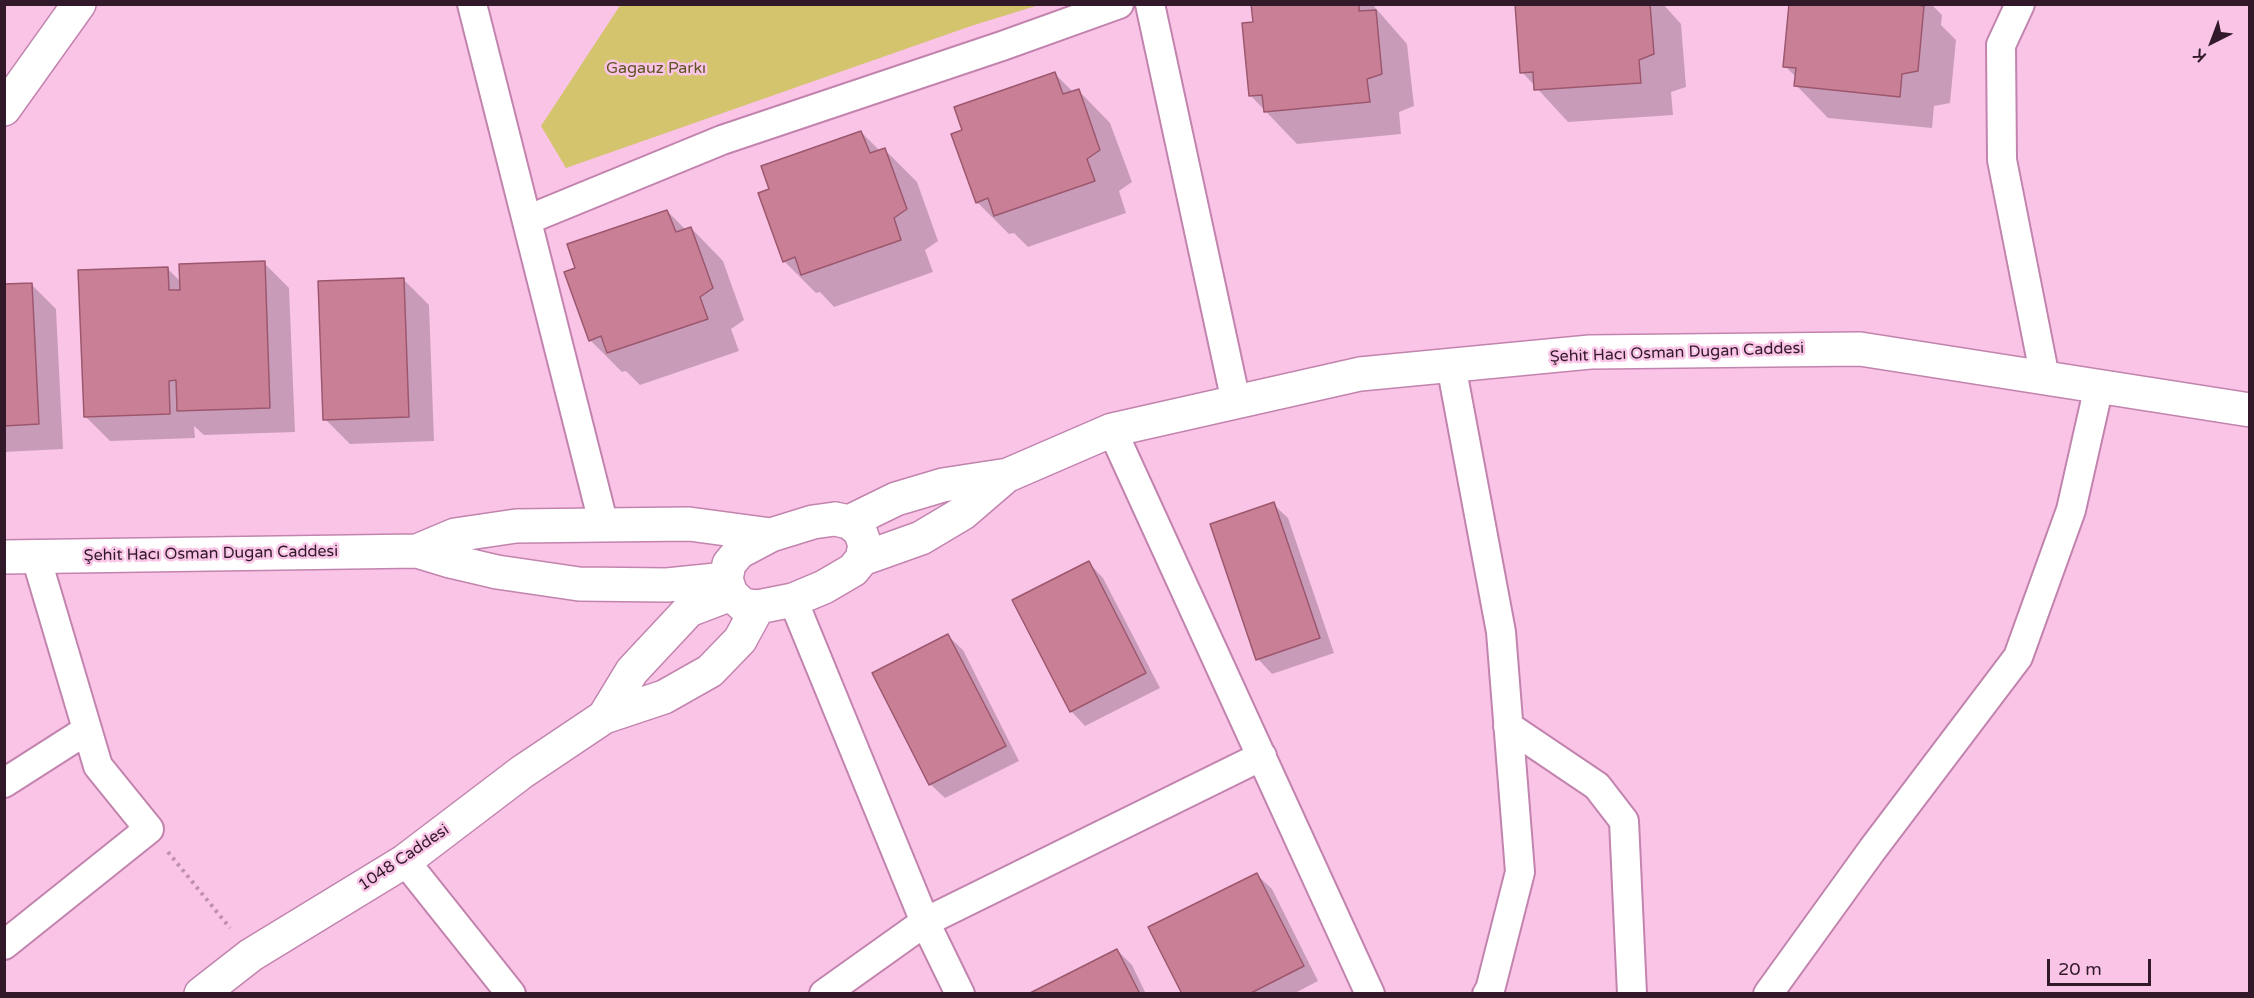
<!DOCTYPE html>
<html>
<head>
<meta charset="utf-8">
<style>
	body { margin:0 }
	#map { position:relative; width:2254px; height:998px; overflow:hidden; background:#fac4e7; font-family:"Varela Round",sans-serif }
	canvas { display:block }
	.frame { position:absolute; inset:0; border:6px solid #31192a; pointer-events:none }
	.north { position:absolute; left:2182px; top:12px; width:60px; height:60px; -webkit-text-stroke:4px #fac4e7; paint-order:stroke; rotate:222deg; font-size:16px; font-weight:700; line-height:24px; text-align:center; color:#31192a }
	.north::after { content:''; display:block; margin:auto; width:21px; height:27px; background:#31192a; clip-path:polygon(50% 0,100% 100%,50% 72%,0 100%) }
	.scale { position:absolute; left:2047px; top:959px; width:104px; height:27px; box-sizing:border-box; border:3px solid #31192a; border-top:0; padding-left:8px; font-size:18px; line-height:21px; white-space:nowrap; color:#31192a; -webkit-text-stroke:4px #fac4e7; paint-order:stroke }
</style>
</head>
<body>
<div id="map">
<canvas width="2254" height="998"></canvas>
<div class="frame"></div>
<div class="north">K</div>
<div class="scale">20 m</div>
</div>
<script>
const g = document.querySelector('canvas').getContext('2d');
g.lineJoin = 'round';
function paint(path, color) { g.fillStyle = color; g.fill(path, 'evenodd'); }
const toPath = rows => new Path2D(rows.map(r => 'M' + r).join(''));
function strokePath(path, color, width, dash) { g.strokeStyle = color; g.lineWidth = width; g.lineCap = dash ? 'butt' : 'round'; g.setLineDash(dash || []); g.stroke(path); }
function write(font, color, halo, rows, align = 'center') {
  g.font = font + ' "Varela Round",sans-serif'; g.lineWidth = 5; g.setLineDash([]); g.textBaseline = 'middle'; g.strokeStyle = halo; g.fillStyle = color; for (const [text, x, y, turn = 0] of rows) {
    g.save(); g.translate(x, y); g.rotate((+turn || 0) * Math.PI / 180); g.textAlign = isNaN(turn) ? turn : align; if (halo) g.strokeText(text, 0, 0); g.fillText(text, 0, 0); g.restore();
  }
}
paint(toPath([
	[621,4,1039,4,1039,5,971,26,566,168,541,126]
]), '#d3c46d');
paint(toPath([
	[1253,4,1372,4,1407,44,1414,106,1399,112,1401,134,1297,144,1250,95,1255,23],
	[1516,4,1663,4,1681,24,1686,87,1671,92,1673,115,1568,122,1522,72],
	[1791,4,1931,4,1942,15,1941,25,1956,40,1950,103,1934,106,1932,128,1828,118,1796,85,1797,78,1785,66],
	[1054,73,1073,92,1078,90,1110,123,1132,182,1119,191,1126,213,1028,247,1014,233,1009,234,977,202,964,131],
	[861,132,880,151,885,150,917,182,938,241,925,250,933,272,834,307,820,292,816,293,784,261,771,190],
	[667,211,686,230,691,228,723,261,744,320,731,329,739,351,640,385,626,371,622,372,590,340,577,269],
	[264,263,289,288,295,432,204,435,194,426,195,438,110,441,85,416,167,268,181,282],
	[404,280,429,305,434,441,350,444,325,419],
	[31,284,56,309,63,449,4,452,4,286],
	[1273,504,1288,518,1334,653,1272,674,1258,659],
	[1089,563,1103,578,1160,688,1085,726,1071,711],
	[948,636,963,650,1019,761,945,798,930,784],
	[1257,875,1272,889,1318,981,1293,994,1183,994],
	[1117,950,1132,965,1146,994,1031,994]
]), '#0003');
const building = toPath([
	[1251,4,1359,4,1359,11,1376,10,1382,74,1367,79,1370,102,1264,112,1262,95,1249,96,1242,23,1253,22,1251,4],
	[1515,4,1650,4,1654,54,1639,60,1641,83,1534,90,1533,72,1520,73,1515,4],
	[1789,4,1908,4,1924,6,1918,71,1902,74,1900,97,1794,86,1796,68,1783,67,1789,4],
	[1055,72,1063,94,1079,89,1100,150,1087,159,1095,181,994,216,988,198,976,203,951,134,962,130,954,107,1055,72],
	[861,131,870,153,885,148,907,209,894,218,901,240,801,275,795,257,783,262,758,193,769,189,761,166,861,131],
	[667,210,676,232,691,227,713,288,700,297,708,319,607,353,601,336,589,341,564,272,575,268,567,244,667,210],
	[265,261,270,408,177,411,176,380,169,381,170,414,84,417,78,270,168,267,169,290,180,290,179,264,265,261],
	[404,278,409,417,323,420,318,281,404,278],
	[32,283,39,424,4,426,4,284,32,283],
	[1274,502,1320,638,1256,660,1210,524,1274,502],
	[1089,561,1146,673,1070,712,1012,600,1089,561],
	[948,634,1006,746,929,785,872,673,948,634],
	[1257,873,1304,966,1249,994,1182,994,1148,927,1257,873],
	[1117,949,1140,994,1028,994,1117,949]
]);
paint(building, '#c98097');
strokePath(building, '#9c576e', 1.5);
const street = toPath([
	[472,4,604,526],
	[1150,4,1236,402],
	[2020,4,2001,45,2002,160,2045,378],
	[527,220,722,140,1002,46,1119,4],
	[1451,365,1501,632,1520,872,1490,990,1487,994],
	[1112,430,1370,994],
	[793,600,925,922,960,994],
	[1508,726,1597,786,1624,821,1632,994],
	[4,783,87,730],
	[405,861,511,994],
	[4,945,149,829,98,766,36,557],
	[824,994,925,922,1262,756],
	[1768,994,1872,850,2018,657,2071,510,2099,386]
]);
const secondary = toPath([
	[4,109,79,4],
	[835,519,849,522,860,531,865,545,862,559,853,570,824,587,793,600,758,607,743,605,731,594,726,579,729,564,739,552,771,535,813,522,835,519],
	[849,522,896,499,943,485,1008,475,1112,430,1360,374,1590,352,1860,349,2250,410],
	[417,551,455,535,516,526,689,524,771,535],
	[4,557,417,551,450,561,497,572,579,584,667,585,726,579],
	[862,559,921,538,963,513,1006,476],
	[604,717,632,671,689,610,731,594],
	[201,994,251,955,405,861,522,772,604,717,664,697,710,671,740,640,758,607]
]);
strokePath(street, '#c284ae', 32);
strokePath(secondary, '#c284ae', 36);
strokePath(toPath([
	[168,852,230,928]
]), '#bd90ae', 4, [3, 4.5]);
strokePath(street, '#fff', 28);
strokePath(secondary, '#fff', 33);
write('16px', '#5e5523', '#fac4e7', [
	["Gagauz Parkı",656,69]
]);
write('16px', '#31192a', '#fac4e7', [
	["Şehit Hacı Osman Dugan Caddesi",1677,353,-2],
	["Şehit Hacı Osman Dugan Caddesi",211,554,-1],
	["1048 Caddesi",404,858,-34]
]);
</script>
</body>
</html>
